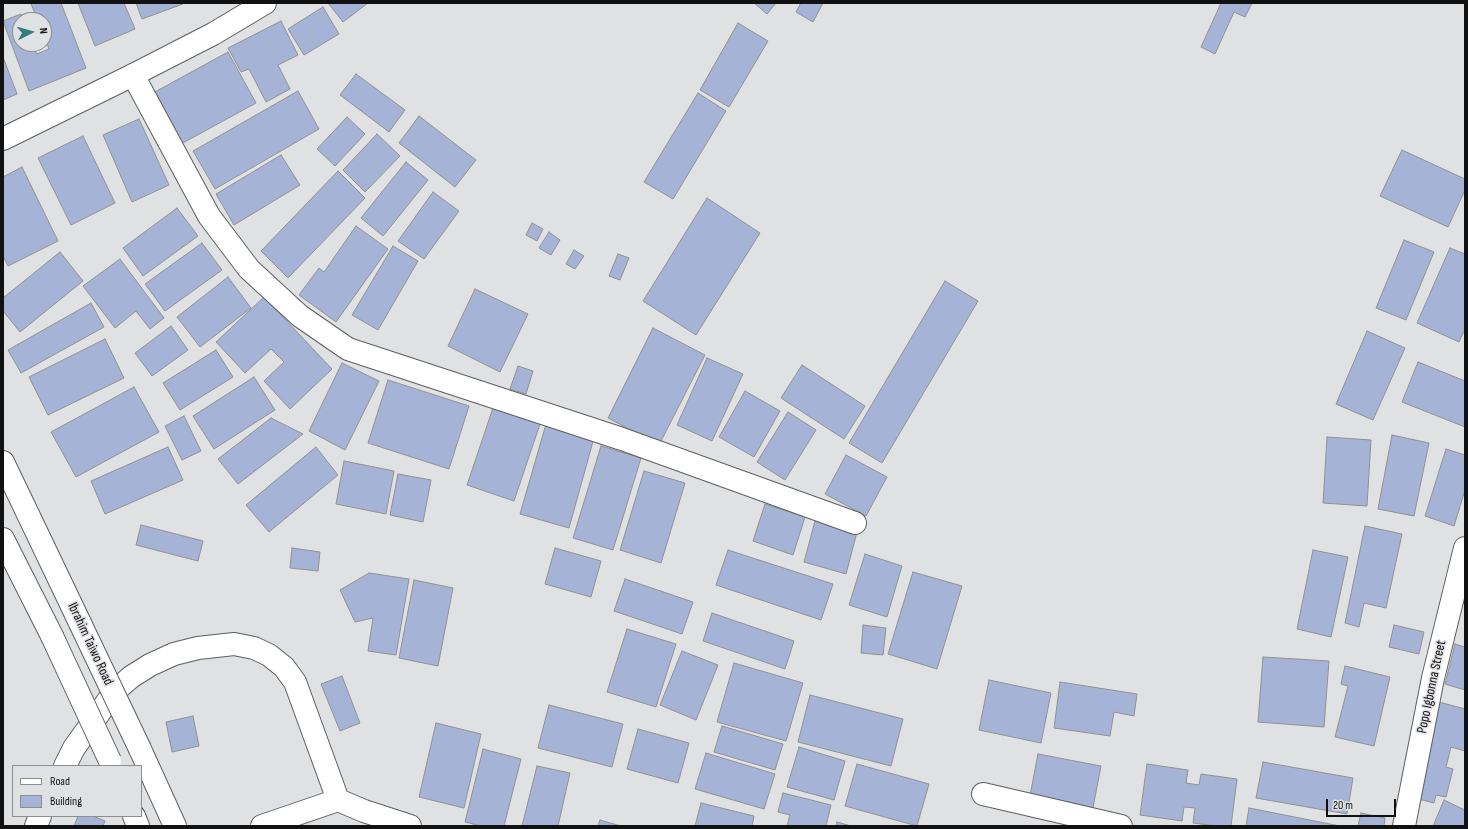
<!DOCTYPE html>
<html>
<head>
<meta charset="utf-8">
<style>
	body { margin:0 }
	#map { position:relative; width:1468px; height:829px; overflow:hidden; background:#e0e1e3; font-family:"Sofia Sans Condensed",sans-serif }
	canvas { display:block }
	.frame { position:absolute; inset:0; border:4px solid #111112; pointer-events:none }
	.legend { position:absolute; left:12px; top:765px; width:130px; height:52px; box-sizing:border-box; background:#e0e1e3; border:1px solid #8d8e8f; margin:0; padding:5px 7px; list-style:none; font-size:12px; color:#111112 }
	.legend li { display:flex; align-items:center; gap:8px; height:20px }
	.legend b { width:20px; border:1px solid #8d8e8f }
	.north { position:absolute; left:12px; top:12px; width:40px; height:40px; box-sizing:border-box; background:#e0e1e3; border:1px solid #8d8e8f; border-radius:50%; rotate:84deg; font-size:11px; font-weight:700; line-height:16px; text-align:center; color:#111112 }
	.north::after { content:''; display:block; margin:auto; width:14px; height:18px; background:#337c7e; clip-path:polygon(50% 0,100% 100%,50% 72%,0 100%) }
	.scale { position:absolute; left:1326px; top:799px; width:70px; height:18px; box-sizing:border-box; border:2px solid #111112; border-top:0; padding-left:5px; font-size:12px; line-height:14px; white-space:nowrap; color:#111112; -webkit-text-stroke:3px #e0e1e3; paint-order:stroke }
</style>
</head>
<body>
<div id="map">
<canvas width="1468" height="829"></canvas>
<div class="frame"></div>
<ul class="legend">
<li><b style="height:5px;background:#fff"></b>Road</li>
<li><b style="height:11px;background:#a5b3d6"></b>Building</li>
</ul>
<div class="north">N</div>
<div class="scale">20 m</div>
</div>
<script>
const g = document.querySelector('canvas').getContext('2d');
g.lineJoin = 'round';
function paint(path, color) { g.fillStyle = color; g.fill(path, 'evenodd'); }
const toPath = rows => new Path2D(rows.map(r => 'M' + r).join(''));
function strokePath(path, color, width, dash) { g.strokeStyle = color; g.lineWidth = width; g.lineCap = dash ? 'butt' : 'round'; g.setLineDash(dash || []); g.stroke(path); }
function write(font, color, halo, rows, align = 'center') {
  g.font = font + ' "Sofia Sans Condensed",sans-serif'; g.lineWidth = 3; g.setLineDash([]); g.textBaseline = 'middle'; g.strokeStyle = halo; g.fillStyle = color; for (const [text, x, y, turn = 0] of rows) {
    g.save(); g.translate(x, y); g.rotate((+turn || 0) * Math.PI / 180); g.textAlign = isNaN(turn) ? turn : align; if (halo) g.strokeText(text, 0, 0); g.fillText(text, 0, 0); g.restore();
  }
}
const building = toPath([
	[33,3,61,3,86,68,29,91,3,21,21,14,23,20,20,20,20,44,32,44,37,54,49,49,44,36,44,20,38,20,31,4,33,3],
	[78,3,124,3,135,29,95,46,78,3],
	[136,3,183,3,183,4,142,19,136,3],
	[328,3,368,3,343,22,328,3],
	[754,3,776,3,767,14,754,3],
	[801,3,823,3,813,22,796,12,801,3],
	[1221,3,1252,3,1245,17,1234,12,1215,54,1201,47,1221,3],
	[323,7,339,34,304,55,288,29,323,7],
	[281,21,298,55,278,65,290,89,266,102,249,69,241,72,228,48,281,21],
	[738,23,768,41,729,107,700,90,738,23],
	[228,52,256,103,181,144,153,93,228,52],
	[3,57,17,94,3,100,3,57],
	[356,74,405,110,389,132,340,95,356,74],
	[298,91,319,129,215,189,193,151,298,91],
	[698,93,726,111,673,199,644,182,698,93],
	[419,116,476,160,455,187,399,143,419,116],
	[347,117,365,134,335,166,317,149,347,117],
	[139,119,169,185,132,202,103,135,139,119],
	[377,134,400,156,365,192,343,170,377,134],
	[83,136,115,203,71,225,38,158,83,136],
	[1402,150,1465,179,1465,190,1448,227,1380,196,1402,150],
	[281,155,300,185,234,225,216,194,281,155],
	[406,162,428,180,383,236,361,218,406,162],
	[22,167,58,241,8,266,3,256,3,177,22,167],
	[338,171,365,198,288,278,261,251,338,171],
	[433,192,459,211,424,259,398,241,433,192],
	[707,198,760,233,696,335,643,301,707,198],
	[177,208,198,236,143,276,123,248,177,208],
	[532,223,543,229,537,241,526,235,532,223],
	[356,226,388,249,336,322,299,295,319,268,324,272,356,226],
	[549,232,560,240,551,255,539,248,549,232],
	[1404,240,1434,252,1406,320,1376,308,1404,240],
	[202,243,222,270,165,311,145,284,202,243],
	[393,246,418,261,378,330,352,315,393,246],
	[1450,248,1465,254,1465,329,1459,342,1417,323,1450,248],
	[574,250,584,256,575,269,566,264,574,250],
	[60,252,83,281,20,332,3,311,3,298,60,252],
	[618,254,629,258,620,280,609,276,618,254],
	[120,259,164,318,150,329,136,311,115,328,83,286,120,259],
	[228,277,251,308,200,347,177,317,228,277],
	[945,281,978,301,882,463,849,443,945,281],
	[475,289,528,314,500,372,448,346,475,289],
	[264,297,332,369,290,409,264,381,284,362,271,349,245,373,216,342,264,297],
	[91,303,104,327,21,373,8,350,91,303],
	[171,326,188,350,152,376,135,353,171,326],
	[653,328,705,355,659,445,608,418,653,328],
	[1367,331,1405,348,1373,420,1336,404,1367,331],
	[105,339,124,378,48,415,29,377,105,339],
	[216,350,233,377,180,410,163,383,216,350],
	[707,358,743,374,712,441,677,425,707,358],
	[1418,362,1465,381,1465,427,1402,402,1418,362],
	[342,363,379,381,345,450,309,431,342,363],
	[802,365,865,406,844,439,781,398,802,365],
	[518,366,533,371,526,394,510,389,518,366],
	[254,377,275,410,214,449,193,416,254,377],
	[388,380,469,406,449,469,368,443,388,380],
	[134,387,159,432,76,477,51,432,134,387],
	[745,391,780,411,754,457,719,437,745,391],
	[494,405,541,421,514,501,467,485,494,405],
	[788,412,816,430,785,480,757,462,788,412],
	[184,416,201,451,182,460,165,426,184,416],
	[271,418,303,434,238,484,218,459,271,418],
	[546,424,594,438,569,528,520,514,546,424],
	[1392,435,1429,443,1414,516,1378,509,1392,435],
	[1327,437,1371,440,1367,506,1323,503,1327,437],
	[601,446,641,458,613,550,573,538,601,446],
	[168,447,183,480,105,514,91,481,168,447],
	[316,447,338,475,269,532,246,505,316,447],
	[1446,449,1465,455,1465,490,1454,526,1425,516,1446,449],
	[846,455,887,477,866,516,825,494,846,455],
	[344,461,394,471,386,514,336,504,344,461],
	[644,471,685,483,661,563,620,550,644,471],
	[398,474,431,480,423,522,390,515,398,474],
	[765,504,805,517,793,555,753,541,765,504],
	[815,521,857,532,846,574,804,562,815,521],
	[141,525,203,541,198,561,136,545,141,525],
	[1365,526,1402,534,1386,608,1364,603,1359,627,1345,623,1365,526],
	[292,548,320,552,318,571,290,568,292,548],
	[555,548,601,561,591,597,545,584,555,548],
	[728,550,833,584,821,620,716,585,728,550],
	[1313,550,1348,557,1331,637,1297,629,1313,550],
	[865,554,902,566,887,617,849,605,865,554],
	[913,572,962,586,937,669,888,654,913,572],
	[369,573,409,579,396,655,368,651,373,618,355,622,340,590,369,573],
	[625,579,693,602,682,634,614,611,625,579],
	[414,580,453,588,438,666,399,658,414,580],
	[712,613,794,641,785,669,703,641,712,613],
	[863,625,886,628,883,655,861,653,863,625],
	[1394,625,1424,632,1419,654,1389,647,1394,625],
	[627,629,676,644,656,707,607,692,627,629],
	[1455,644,1465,647,1465,690,1445,684,1455,644],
	[682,651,718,665,696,720,660,705,682,651],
	[1263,657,1329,661,1324,727,1258,722,1263,657],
	[734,663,803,683,786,741,717,722,734,663],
	[1345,666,1390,677,1374,746,1335,737,1348,686,1341,684,1345,666],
	[342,676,360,723,340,731,321,684,342,676],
	[989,680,1051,693,1041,743,979,730,989,680],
	[1060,682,1137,694,1134,716,1114,712,1110,736,1054,728,1060,682],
	[810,695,903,719,891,766,798,742,810,695],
	[1439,702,1465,709,1465,751,1451,747,1446,767,1453,769,1446,797,1436,795,1434,803,1414,798,1439,702],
	[549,705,623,724,612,767,538,748,549,705],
	[193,716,199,746,172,752,166,722,193,716],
	[436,723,481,734,464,808,419,797,436,723],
	[722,726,783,744,775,770,714,752,722,726],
	[638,729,689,743,678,783,627,769,638,729],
	[799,747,845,761,834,800,787,787,799,747],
	[483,749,521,759,504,826,481,826,465,822,483,749],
	[706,753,775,774,764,809,695,789,706,753],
	[1038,754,1101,766,1092,813,1029,801,1038,754],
	[1263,762,1353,778,1347,814,1256,798,1263,762],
	[857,764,929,784,917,826,845,806,857,764],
	[1147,764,1188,770,1186,783,1199,785,1201,774,1237,779,1231,826,1216,826,1193,823,1195,808,1184,807,1182,821,1140,815,1147,764],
	[537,766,570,773,558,826,522,826,537,766],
	[783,793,831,805,826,826,787,826,790,815,778,812,783,793],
	[1444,800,1465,810,1465,826,1433,826,1444,800],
	[701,803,754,816,752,826,695,826,701,803],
	[1249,808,1340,826,1246,826,1249,808],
	[1361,813,1385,818,1384,826,1358,826,1361,813],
	[78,816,93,816,105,821,103,826,74,826,78,816],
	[600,820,621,826,598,826,600,820],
	[837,822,851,826,836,826,837,822]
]);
paint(building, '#a5b3d6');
strokePath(building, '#909192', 1);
const street = toPath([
	[133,75,209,216,249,269,300,316,348,349,622,439,855,523],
	[65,766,74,748,115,691,131,677,150,665,174,654,198,648,234,644,254,648,269,655,284,667,295,682,338,800],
	[983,794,1121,826],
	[36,826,40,816],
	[262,826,338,800,364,811,410,826],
	[1404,826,1433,678,1465,548]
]);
const secondary = toPath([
	[3,139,133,75,213,34,265,3]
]);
const primary = toPath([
	[3,462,80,623],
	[3,539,52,636],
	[140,749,175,826],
	[134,816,138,826]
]);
strokePath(street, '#5d5e5f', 24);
strokePath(secondary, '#5d5e5f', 24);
strokePath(primary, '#5d5e5f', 24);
strokePath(street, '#fff', 22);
strokePath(secondary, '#fff', 22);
strokePath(primary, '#fff', 22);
const primaryBridge = toPath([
	[80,623,140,749],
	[52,636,110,761]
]);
strokePath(primaryBridge, '#5d5e5f', 24, []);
strokePath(primaryBridge, '#fff', 22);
write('14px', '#111112', '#e0e1e3', [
	["Ibrahim Taiwo Road",90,644,65],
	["Popo Igbonna Street",1432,687,-78]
]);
</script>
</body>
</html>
